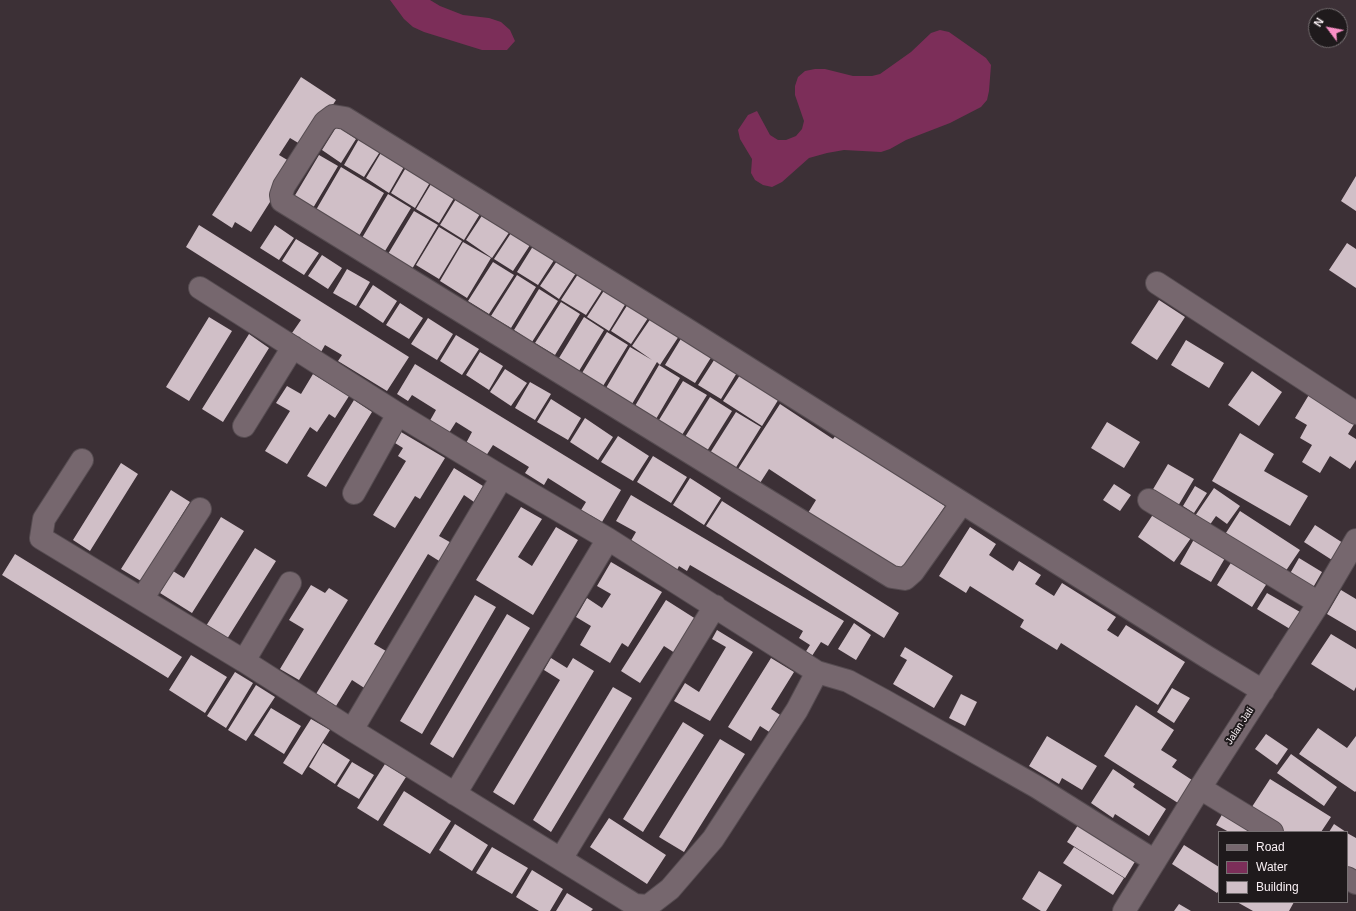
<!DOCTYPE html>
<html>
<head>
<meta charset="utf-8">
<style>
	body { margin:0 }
	#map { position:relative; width:1356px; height:911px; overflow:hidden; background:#3c3036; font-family:Arial,sans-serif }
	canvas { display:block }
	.legend { position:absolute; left:1218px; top:831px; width:130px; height:72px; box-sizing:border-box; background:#1f1a1c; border:1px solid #767072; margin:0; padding:5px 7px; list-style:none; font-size:12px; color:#f9f0f4 }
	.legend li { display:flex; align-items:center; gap:8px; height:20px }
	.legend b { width:20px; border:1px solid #767072 }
	.north { position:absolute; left:1308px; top:8px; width:40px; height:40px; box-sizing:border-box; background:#1f1a1c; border:1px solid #767072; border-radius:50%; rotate:302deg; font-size:11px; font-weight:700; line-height:16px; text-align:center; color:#f9f0f4 }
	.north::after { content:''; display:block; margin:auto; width:14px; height:18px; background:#fa8fc6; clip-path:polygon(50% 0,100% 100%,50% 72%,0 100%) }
</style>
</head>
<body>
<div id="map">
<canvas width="1356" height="911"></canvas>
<ul class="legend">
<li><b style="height:5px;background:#76676e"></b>Road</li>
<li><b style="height:11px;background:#7c2e59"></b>Water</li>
<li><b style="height:11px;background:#d0bfc7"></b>Building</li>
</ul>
<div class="north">N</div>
</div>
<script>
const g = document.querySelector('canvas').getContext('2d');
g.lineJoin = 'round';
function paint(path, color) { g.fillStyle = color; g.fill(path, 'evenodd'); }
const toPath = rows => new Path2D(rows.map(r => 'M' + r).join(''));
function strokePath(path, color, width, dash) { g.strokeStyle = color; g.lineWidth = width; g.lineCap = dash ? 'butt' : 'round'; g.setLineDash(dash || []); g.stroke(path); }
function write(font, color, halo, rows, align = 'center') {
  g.font = font + ' Arial,sans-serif'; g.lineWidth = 4; g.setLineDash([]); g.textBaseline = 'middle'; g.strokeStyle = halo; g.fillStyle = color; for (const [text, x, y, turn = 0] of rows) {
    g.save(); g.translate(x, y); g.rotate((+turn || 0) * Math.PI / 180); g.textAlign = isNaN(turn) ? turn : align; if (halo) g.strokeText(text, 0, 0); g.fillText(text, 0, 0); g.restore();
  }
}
paint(toPath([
	[390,0,430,0,440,6,463,15,489,18,501,22,510,30,515,41,507,50,482,50,424,32,413,27,404,19],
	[940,30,949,32,986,58,991,65,989,91,987,100,981,107,950,123,906,140,890,149,881,152,844,150,827,153,809,158,782,182,772,187,763,185,755,180,751,173,752,159,740,139,738,130,748,115,757,111,770,135,778,140,786,140,796,136,802,129,804,121,795,95,795,86,798,77,805,71,815,69,825,69,853,76,872,76,880,74,911,52,931,33]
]), '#7c2e59');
paint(toPath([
	[301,77,336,100,305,147,290,138,279,155,294,164,251,232,235,222,232,228,212,215],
	[337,126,356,139,341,163,322,150],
	[360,137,381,150,364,177,344,165],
	[382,151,405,165,389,193,366,178],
	[319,155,338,166,313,208,294,197],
	[408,164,432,179,415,208,391,193],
	[341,167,384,193,359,236,316,210],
	[1356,176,1356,211,1341,201],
	[434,179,457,193,439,223,416,209],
	[388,194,411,208,385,251,362,238],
	[459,194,483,209,464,240,440,225],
	[414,211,438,225,412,269,388,254],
	[485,211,512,228,492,258,466,240],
	[199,225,409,357,387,391,338,361,342,355,325,345,321,352,292,333,301,320,186,247],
	[275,225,294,238,279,260,260,248],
	[439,227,462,241,439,279,416,265],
	[513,230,532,242,513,271,494,259],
	[296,239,319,253,304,275,282,261],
	[463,242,491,258,467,298,440,281],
	[535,243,556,257,538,285,517,272],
	[1347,243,1356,249,1356,288,1329,270],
	[322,255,342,268,328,289,308,276],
	[559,258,578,270,559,299,540,286],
	[493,262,514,275,489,314,468,301],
	[347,269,370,282,356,306,333,293],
	[580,271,604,287,586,315,561,300],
	[517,275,536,287,511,328,491,316],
	[373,285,397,301,383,323,359,307],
	[539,289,558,301,532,342,514,330],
	[605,289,626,303,609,331,587,317],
	[1159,300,1185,317,1157,360,1131,343],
	[561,302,580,314,555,355,535,343],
	[400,303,423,318,409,339,386,325],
	[628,304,648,318,631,344,611,331],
	[209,317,232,331,189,401,166,387],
	[584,317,604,330,579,371,559,358],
	[428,318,453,334,437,360,411,344],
	[651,318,679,336,660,365,657,362,632,404,606,388,630,347,652,360,632,346],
	[607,332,628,345,603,386,582,373],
	[249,334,269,348,223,422,202,409],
	[456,335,479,349,462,375,440,361],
	[682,337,712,356,695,383,665,365],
	[1186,340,1224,363,1209,388,1171,365],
	[480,352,503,366,489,390,466,375],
	[716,357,738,371,721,399,698,385],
	[415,364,621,490,602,522,590,515,587,521,578,515,586,502,548,478,544,485,525,473,529,467,493,445,484,459,464,447,472,432,456,422,447,436,428,424,436,410,412,395,408,401,397,394],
	[659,365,680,378,656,419,635,406],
	[505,369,527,383,511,406,490,392],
	[1252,371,1282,392,1259,426,1228,405],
	[742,372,780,397,762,426,723,401],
	[313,374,349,396,335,418,329,414,317,432,310,427,287,464,265,451,290,411,276,403,287,386,301,394],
	[683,381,707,395,682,435,659,420],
	[530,382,551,394,535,420,515,408],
	[1310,393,1356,421,1348,434,1356,439,1356,460,1350,469,1330,456,1320,473,1302,462,1312,445,1300,438,1307,425,1295,418],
	[710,397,732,411,707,451,685,437],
	[551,399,581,418,568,440,537,422],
	[354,400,372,412,326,487,307,476],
	[780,404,833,439,836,435,945,506,900,574,808,513,816,500,769,469,760,483,738,469],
	[736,412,761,427,735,469,710,453],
	[585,418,613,437,598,460,570,442],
	[1107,422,1140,442,1124,468,1091,448],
	[401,432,445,458,420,499,415,496,395,528,373,515,406,461,398,456,403,448,395,443],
	[1240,433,1274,454,1264,471,1308,496,1290,526,1212,481],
	[618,436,649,456,633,481,601,462],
	[653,456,687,477,671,503,637,482],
	[121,463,138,474,90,551,73,540],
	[1168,464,1194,479,1178,506,1152,491],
	[454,468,483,486,474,502,464,495,439,536,455,545,444,564,428,554,374,644,391,654,369,691,352,680,336,706,316,694],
	[690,478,721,498,704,525,673,505],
	[1114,484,1131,495,1120,511,1103,500],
	[1195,486,1207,493,1194,513,1183,506],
	[1214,488,1240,506,1227,524,1216,516,1209,526,1195,516],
	[171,490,190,502,141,581,121,569],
	[631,495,844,621,828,646,821,642,810,659,803,656,810,645,799,638,803,631,690,565,687,571,679,566,676,572,629,544,636,532,616,521],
	[722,501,899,613,884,638,706,526],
	[521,507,542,519,518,557,532,566,556,527,578,540,533,615,476,580],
	[1240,511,1300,550,1283,575,1224,536],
	[1154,513,1191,538,1174,562,1138,537],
	[221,517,244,531,192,613,160,593,173,571,184,578],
	[1315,525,1343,543,1332,560,1304,542],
	[970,527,996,544,989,555,1013,571,1019,561,1041,575,1035,584,1054,596,1062,583,1116,617,1107,630,1118,637,1126,625,1185,662,1158,705,1061,643,1057,650,1020,627,1024,620,970,586,966,593,939,576],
	[1197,534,1228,553,1211,582,1180,564],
	[255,548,276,561,227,639,206,626],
	[15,554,182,657,168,678,2,575],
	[1234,558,1269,580,1252,607,1217,585],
	[1299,558,1322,572,1311,591,1288,577],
	[611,562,662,592,628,647,622,643,610,663,580,645,591,626,576,617,587,598,602,608,611,594,597,586],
	[311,585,325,593,329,588,348,600,299,680,280,669,304,629,289,620],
	[1341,590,1356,599,1356,631,1327,614],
	[1267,593,1300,612,1290,629,1257,609],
	[475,595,496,607,422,734,400,721],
	[666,600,699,621,678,655,664,646,640,683,621,671],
	[507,614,530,628,453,758,430,744],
	[854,623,871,635,856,660,838,649],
	[717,630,753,652,710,721,674,701,685,683,699,692,726,647,712,639],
	[1331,634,1356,649,1356,687,1354,691,1311,664],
	[905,647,953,676,934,708,893,684,907,660,900,656],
	[191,655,227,677,205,713,169,690],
	[551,658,567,668,573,658,594,671,514,805,493,792,560,680,544,670],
	[771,658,794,672,771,709,785,718,774,735,760,726,751,741,728,727],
	[235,672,253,683,226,728,207,716],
	[256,685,275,697,246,741,228,730],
	[613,687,632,698,551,832,533,820],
	[1172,688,1190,698,1174,723,1157,712],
	[961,694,977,702,965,726,949,718],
	[1136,705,1174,730,1161,750,1177,760,1172,767,1192,780,1178,803,1104,756],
	[271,708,301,726,284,754,254,735],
	[311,719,330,730,302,775,283,763],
	[683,722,704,735,643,832,623,819],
	[1318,728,1347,748,1356,736,1356,791,1355,792,1299,754],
	[1266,734,1288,749,1277,765,1255,749],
	[1047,736,1097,766,1082,790,1062,778,1059,784,1029,766],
	[720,739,745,754,684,852,659,837],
	[323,743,350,760,335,784,309,767],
	[1291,754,1337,787,1324,806,1277,773],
	[352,762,374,775,359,799,337,786],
	[385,764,406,777,378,821,357,808],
	[1113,769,1135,784,1133,787,1166,809,1149,836,1115,814,1113,818,1091,803],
	[1270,779,1331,817,1321,832,1278,832,1248,813],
	[404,791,451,821,430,854,383,825],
	[1224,811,1258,832,1229,832,1216,825],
	[609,818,666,855,647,884,590,847],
	[1082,819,1139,855,1125,878,1067,842],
	[455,824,488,845,472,871,439,850],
	[1334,824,1346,832,1329,832],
	[1347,833,1356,838,1356,876,1347,870],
	[1184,845,1219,867,1219,890,1217,893,1172,864],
	[492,847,528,868,512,894,476,873],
	[1074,847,1124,878,1113,895,1063,863],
	[532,870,563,889,550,911,539,911,516,897],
	[1039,871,1062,885,1046,911,1041,911,1022,899],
	[567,893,593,909,591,911,556,911],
	[1237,902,1294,902,1289,911,1253,911],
	[1179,904,1191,911,1174,911]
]), '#d0bfc7');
const minor = toPath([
	[1157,283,1356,413],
	[200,288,398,414,502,477,608,539,817,672],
	[244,426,293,347],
	[82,460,44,519,41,538,244,661,352,730,635,905,648,906,670,889,713,839,797,710,817,672,848,681,885,701,1037,787,1155,861],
	[354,493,398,414],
	[1149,500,1319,603],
	[962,503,913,572,905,579,892,577,282,201,281,195,284,186,325,122,333,116,345,118,683,327,1207,657,1263,691],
	[142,599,200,509],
	[244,661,290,583],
	[352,730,502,477],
	[1200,788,1272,832],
	[455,794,608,539],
	[561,859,715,606],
	[1347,878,1356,883],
	[1124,911,1200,788,1319,603,1356,540]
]);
strokePath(minor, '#564c51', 24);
strokePath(minor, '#76676e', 22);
write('10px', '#f9f0f4', '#1f1a1c', [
	["Jalan Jati",1240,726,-57]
]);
</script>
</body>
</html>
